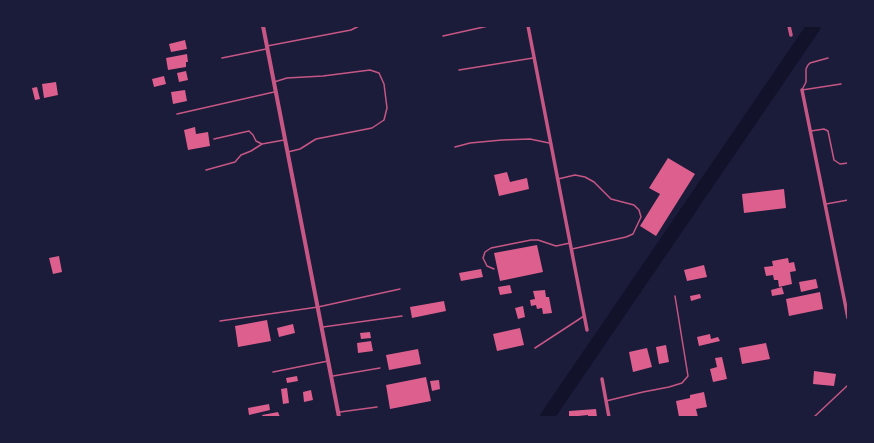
<!DOCTYPE html>
<html>
<head>
<meta charset="utf-8">
<style>
	body { margin:0 }
	#map { position:relative; width:874px; height:443px; overflow:hidden; background:#1b1b3a; font-family:"PT Sans",sans-serif }
	canvas { display:block }
	.frame { position:absolute; inset:0; border:27px solid #1b1b3a; pointer-events:none }
</style>
</head>
<body>
<div id="map">
<canvas width="874" height="443"></canvas>
<div class="frame"></div>
</div>
<script>
const g = document.querySelector('canvas').getContext('2d');
g.lineJoin = 'round';
const toPath = rows => new Path2D(rows.map(r => 'M' + r).join(''));
function strokePath(path, color, width, dash) { g.strokeStyle = color; g.lineWidth = width; g.lineCap = dash ? 'butt' : 'round'; g.setLineDash(dash || []); g.stroke(path); }
function paint(path, color) { g.fillStyle = color; g.fill(path, 'evenodd'); }
strokePath(toPath([
	[547,417,814,26]
]), '#12122b', 14);
paint(toPath([
	[185,40,187,49,171,52,169,44],
	[187,54,188,62,186,62,186,67,168,70,166,58],
	[186,71,188,80,179,82,177,73],
	[164,76,166,84,154,87,152,79],
	[56,82,58,95,44,98,42,84],
	[37,87,40,99,35,100,32,88],
	[185,90,187,101,173,104,171,92],
	[195,127,196,134,208,132,210,146,188,150,184,130],
	[668,158,695,174,656,236,640,226,660,194,649,188],
	[507,172,510,182,527,178,529,189,499,196,494,175],
	[784,189,786,208,744,213,742,194],
	[537,245,543,272,500,281,494,253],
	[59,256,62,272,53,274,49,258],
	[788,258,789,263,794,262,796,271,790,272,792,284,779,287,778,280,774,280,773,275,766,276,764,267,773,266,772,261],
	[704,265,707,277,687,281,684,270],
	[481,269,483,277,461,281,459,273],
	[816,279,818,288,801,292,799,282],
	[510,285,512,293,500,295,498,287],
	[782,287,784,294,772,296,771,290],
	[545,290,546,297,549,297,552,313,543,314,542,308,537,309,536,305,531,306,530,300,535,299,533,291],
	[820,292,823,309,789,316,786,299],
	[700,294,701,298,691,301,690,296],
	[444,301,446,311,412,318,410,307],
	[523,306,525,317,518,319,515,308],
	[267,320,271,341,238,347,235,326],
	[293,324,295,333,279,337,277,328],
	[520,328,524,345,497,351,493,334],
	[370,332,371,338,361,339,360,333],
	[710,334,711,339,718,337,720,341,699,346,697,337],
	[371,341,373,351,358,353,357,343],
	[766,343,770,359,742,364,739,348],
	[666,345,669,362,659,364,656,347],
	[647,348,652,367,633,372,629,352],
	[418,349,421,364,389,370,386,355],
	[722,357,727,379,713,382,710,369,717,367,715,358],
	[814,371,836,374,834,386,813,384],
	[297,376,298,381,287,383,286,378],
	[426,377,431,401,390,409,386,385],
	[439,380,440,389,432,391,430,381],
	[287,388,289,403,283,404,281,389],
	[311,390,313,400,304,402,303,392],
	[704,392,707,407,696,409,698,417,679,417,676,401,690,398,690,395],
	[269,404,270,410,249,415,248,408],
	[596,409,597,417,588,417,588,415,569,417,569,411],
	[278,412,280,417,263,417,262,415]
]), '#dd5f8e');
strokePath(toPath([
	[443,36,488,26],
	[267,46,351,30,359,26],
	[222,58,266,49],
	[828,58,810,63,808,65,806,69,806,82,802,90,841,84],
	[459,70,533,58],
	[274,82,287,78,323,76,370,70,379,73,384,84,387,108,384,120,372,128,316,139,300,149,288,152],
	[177,114,274,92],
	[811,131,824,129,828,131,834,160,840,164,848,163],
	[214,139,249,131,253,135,256,141,262,144,284,140],
	[455,147,470,143,502,140,530,139,549,143],
	[206,170,235,162,241,155,251,151,262,144],
	[558,179,575,175,585,177,594,182,611,199,634,205,639,210,641,217,633,234,626,237,572,249],
	[826,204,848,200],
	[494,269,487,266,483,258,485,252,491,248,531,240,538,240,556,246,570,243],
	[220,321,318,307,400,289],
	[323,327,402,316],
	[535,348,584,316],
	[273,372,328,361],
	[333,376,380,368],
	[606,401,643,392,669,387,682,383,688,376,675,296],
	[340,412,377,407],
	[814,417,848,385]
]), '#c65784', 1.5);
strokePath(toPath([
	[528,26,587,330],
	[789,26,791,35],
	[802,90,848,318],
	[602,379,609,417]
]), '#c65784', 3.5);
strokePath(toPath([
	[263,26,339,417]
]), '#c65784', 4);
</script>
</body>
</html>
